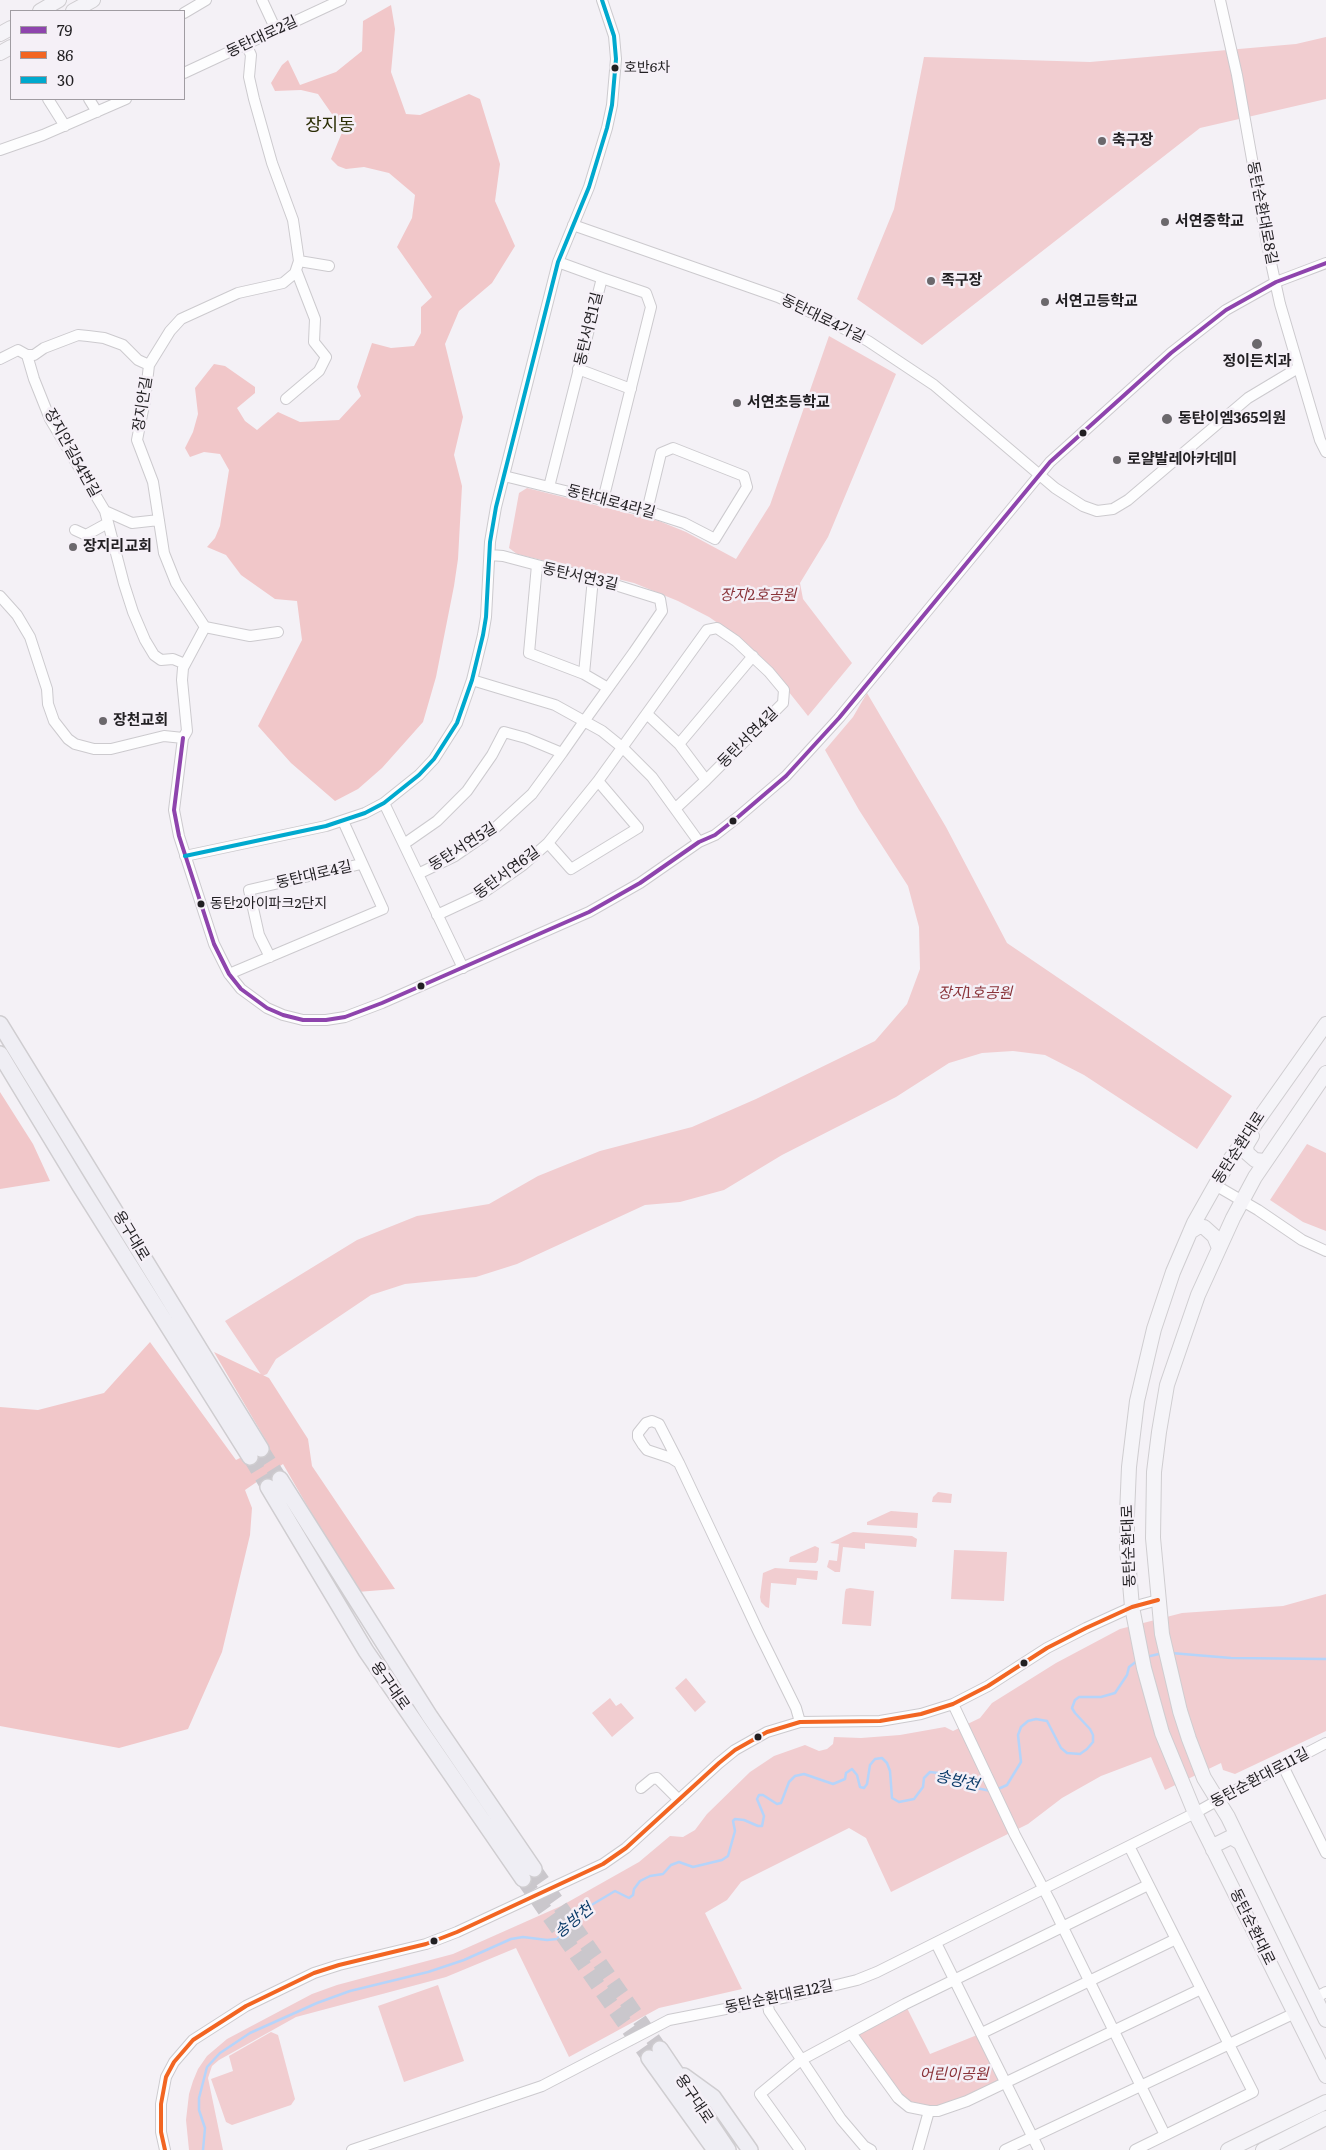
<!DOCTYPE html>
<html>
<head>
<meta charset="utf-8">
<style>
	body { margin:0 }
	#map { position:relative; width:1326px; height:2150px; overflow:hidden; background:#f4f1f6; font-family:Literata,serif }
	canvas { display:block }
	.legend { position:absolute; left:10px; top:10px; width:175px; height:90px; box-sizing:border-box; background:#f5f0f7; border:1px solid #a09ca2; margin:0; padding:6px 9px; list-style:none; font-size:15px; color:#211f22 }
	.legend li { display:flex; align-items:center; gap:10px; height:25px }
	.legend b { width:25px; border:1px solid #a09ca2 }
</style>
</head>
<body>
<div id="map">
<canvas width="1326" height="2150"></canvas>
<ul class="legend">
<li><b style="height:6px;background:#8e44ad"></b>79</li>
<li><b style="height:6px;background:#f26522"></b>86</li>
<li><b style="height:6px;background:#00a9ce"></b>30</li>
</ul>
</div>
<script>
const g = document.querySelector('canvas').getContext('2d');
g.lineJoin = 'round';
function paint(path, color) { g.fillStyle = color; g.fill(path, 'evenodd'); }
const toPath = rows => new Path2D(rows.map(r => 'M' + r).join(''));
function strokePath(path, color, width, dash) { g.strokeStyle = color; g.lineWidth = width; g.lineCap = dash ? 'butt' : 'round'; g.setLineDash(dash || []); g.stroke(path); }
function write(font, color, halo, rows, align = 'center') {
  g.font = font + ' Literata,"Noto Sans KR",serif'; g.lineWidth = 5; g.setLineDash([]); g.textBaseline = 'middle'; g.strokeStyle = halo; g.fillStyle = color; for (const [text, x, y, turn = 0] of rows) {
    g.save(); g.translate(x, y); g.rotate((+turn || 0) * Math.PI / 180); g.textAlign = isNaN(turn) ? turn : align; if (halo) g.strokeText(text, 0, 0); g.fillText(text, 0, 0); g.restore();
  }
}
paint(toPath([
	[1326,37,1326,99,1200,128,922,345,857,299,894,209,924,57,1090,62,1296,44],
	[829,336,896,374,828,537,800,583,803,599,852,663,808,716,761,657,741,639,709,617,678,601,634,583,517,554,509,548,519,493,527,488,659,521,686,532,736,559,770,505],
	[867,693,946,827,1007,943,1232,1096,1197,1149,1084,1075,1045,1055,1013,1051,982,1053,949,1063,896,1097,782,1155,724,1190,680,1202,645,1205,517,1264,476,1277,405,1284,371,1295,276,1359,267,1374,262,1376,225,1321,357,1240,417,1216,489,1204,538,1176,600,1151,692,1127,756,1099,875,1041,907,1004,920,969,919,927,908,886,859,810,825,750,853,717],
	[1307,1144,1326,1153,1326,1231,1303,1222,1270,1200],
	[938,1492,952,1494,951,1503,932,1502,933,1497],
	[891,1511,918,1513,917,1528,867,1525,867,1522],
	[853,1532,912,1536,917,1539,916,1547,865,1543,865,1549,843,1547,840,1572,835,1572,827,1567,829,1560,837,1561,839,1544,830,1543],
	[815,1546,819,1548,818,1560,816,1563,789,1562,790,1557],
	[954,1550,1007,1552,1004,1601,951,1599],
	[775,1568,818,1571,817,1580,797,1578,796,1585,771,1583,769,1608,766,1607,761,1602,760,1597,763,1573],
	[850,1588,874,1591,871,1626,842,1624,845,1592,846,1589],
	[1326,1594,1326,1731,1235,1774,1223,1770,1221,1763,1165,1790,1151,1757,1101,1776,1062,1798,1028,1824,891,1892,866,1838,849,1828,741,1882,727,1900,705,1913,742,1989,659,2008,569,2057,516,1948,446,1977,296,2017,219,2060,212,2066,208,2078,223,2150,189,2150,186,2120,189,2094,193,2081,198,2069,207,2056,227,2039,312,1994,337,1985,453,1954,561,1906,639,1862,670,1836,683,1837,695,1830,707,1814,750,1772,774,1756,805,1745,819,1751,827,1749,833,1744,834,1737,861,1738,900,1735,945,1727,953,1731,980,1718,992,1703,1056,1663,1120,1629,1182,1613,1283,1606],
	[686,1678,706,1702,695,1712,675,1688],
	[610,1698,616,1706,621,1703,634,1718,612,1737,592,1713],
	[438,1985,464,2061,404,2082,378,2006],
	[905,2004,930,2054,982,2033,1006,2082,947,2109,909,2107,851,2033],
	[271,2032,278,2035,295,2099,291,2105,232,2125,226,2122,211,2079,233,2071,229,2056]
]), '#f1cdd0');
paint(toPath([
	[391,5,395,29,391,72,406,114,420,115,469,94,480,99,500,164,495,201,515,246,492,283,459,311,445,344,463,417,454,455,462,486,458,559,454,586,436,677,423,722,382,768,358,789,335,801,291,763,258,726,302,640,297,601,275,599,241,575,226,555,207,547,215,538,220,526,229,470,220,454,204,452,190,457,185,448,193,432,198,414,195,388,214,364,225,366,255,387,255,393,237,408,245,421,257,430,278,412,300,422,339,420,361,396,357,387,372,343,391,348,414,346,421,333,421,307,432,297,397,247,412,218,415,195,389,173,364,167,346,169,338,166,331,159,343,130,318,94,301,90,275,91,271,83,282,65,288,60,300,85,336,72,362,51,363,21],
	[0,1092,33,1144,50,1181,0,1189],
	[150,1342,236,1460,268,1444,214,1352,269,1378,308,1439,312,1466,395,1589,357,1592,283,1464,245,1490,252,1508,250,1535,222,1652,188,1729,119,1748,0,1726,0,1407,38,1410,104,1393]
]), '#f1c7c9');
strokePath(toPath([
	[1171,1653,1231,1658,1326,1659],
	[1146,1657,1163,1653],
	[996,1790,1007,1785,1021,1762,1018,1735,1021,1727,1028,1721,1036,1719,1047,1721,1061,1748,1067,1753,1080,1754,1087,1749,1093,1742,1093,1735,1090,1729,1075,1713,1072,1708,1075,1700,1079,1697,1101,1697,1115,1693,1127,1675,1129,1667,1137,1661],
	[203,2150,205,2128,199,2110,199,2098,207,2067,220,2053,250,2033,317,2003,350,1991,428,1972,464,1960,511,1939,523,1937,547,1940,557,1939,570,1927,578,1913,615,1891,629,1898,633,1895,634,1889,640,1881,650,1876,663,1874,671,1865,679,1862,693,1867,722,1860,728,1856,735,1831,733,1821,735,1819,744,1820,758,1826,762,1826,764,1816,757,1799,759,1795,763,1795,777,1804,781,1803,789,1782,795,1776,804,1774,833,1784,845,1779,846,1773,852,1769,857,1775,860,1787,864,1788,867,1784,870,1765,875,1759,882,1758,887,1763,890,1771,892,1798,899,1802,914,1799,923,1787,924,1778,930,1772,938,1773,966,1786,991,1791]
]), '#b5d4fa', 2.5);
strokePath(toPath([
	[261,1449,280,1479],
	[250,1457,268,1487],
	[534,1869,660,2049],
	[523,1879,649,2058]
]), '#cac7cc', 15, [15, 8]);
const minor = toPath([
	[262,0,276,30],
	[1220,0,1237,75,1268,249,1280,304,1320,440,1326,452],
	[184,13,206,0],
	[184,73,341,0],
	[48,99,65,126],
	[89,99,97,112],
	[0,150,43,135,126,99],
	[573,225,778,297,821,317,868,341,934,385,1055,488,1083,506,1097,511,1113,509,1128,500,1248,398,1298,368],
	[299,261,329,266],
	[558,262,602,278],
	[27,355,34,355,44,348,78,335,88,336,104,338,123,345,138,360,149,365],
	[0,359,18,350,27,355,34,379,50,419,105,511,124,584,133,612,145,640,154,655,161,660,173,659,185,664],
	[578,369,631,389],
	[286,399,319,371,326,357,314,342,315,319,296,270],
	[504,476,647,511,684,523,715,539,747,487,744,476,673,448,661,453,647,511],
	[549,487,602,278,646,293,651,307,603,500],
	[105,511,132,523,159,520],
	[75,530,86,535,108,523],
	[490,555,503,556,537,565],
	[0,596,17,615,30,637,47,689,48,704,54,721,68,739,75,744,94,749,111,749,164,736,183,738,187,731,182,680,183,668,205,627,176,583,164,553,153,482,137,440,145,400,149,365,170,331,181,319,238,293,283,283,295,273,299,261,293,220,272,163,254,99,249,77,251,55,246,44],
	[205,627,250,636,278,632],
	[584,674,593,578],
	[472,680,555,705,602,731,623,748,652,777,699,842],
	[183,738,174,810,179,836,214,944,229,974,241,989,267,1008,283,1015,303,1020,326,1020,345,1017,382,1003,589,912,640,883,699,842,715,835,738,817,786,776,839,718,1050,462,1171,353,1226,310,1276,282,1326,263],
	[679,744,753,656],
	[562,753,585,720,634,652,662,611,660,599,593,578,537,565,529,653,584,674,608,688],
	[598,781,707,630,717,628,736,641,769,672,784,690,783,703,706,780,679,744,647,714],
	[384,803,463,968],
	[676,808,706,780],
	[404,844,437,821,467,791,492,755,504,732,526,738,562,753,532,794,494,829,455,856,418,874],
	[185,856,326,826,365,813,384,803,419,775,434,759,457,723,472,680,483,635,486,617,490,542,496,507,558,262,589,187,607,128,612,105,616,59,614,36,602,0],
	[437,915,480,895,523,865,548,843,571,869,638,828,598,781,548,843],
	[270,957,259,935,249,890,361,864],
	[229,974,383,909,343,821],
	[1215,1185,1258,1210,1302,1240,1326,1251],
	[679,1463,671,1458,647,1450,643,1445,638,1437,638,1433,646,1423,652,1421,659,1424,679,1463,730,1571,758,1631,796,1708,800,1722],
	[953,1704,1015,1835,1050,1901,1165,2135],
	[1283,1766,1326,1853],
	[641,1788,652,1779,657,1778,679,1800],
	[1129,1846,1253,2092,1135,2150],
	[936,1943,1039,2150],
	[1315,1998,1326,1992],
	[767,2000,769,2011,841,2119,864,2146,871,2150],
	[851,2033,898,2098,909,2107,929,2111,938,2111,967,2101,1201,1989],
	[982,2033,1176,1939],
	[165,2150,161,2132,161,2104,166,2077,174,2062,193,2040,246,2006,314,1973,339,1965,426,1944,457,1932,603,1864,626,1848,719,1763,735,1750,767,1732,800,1722,880,1721,921,1714,953,1704,988,1686,1047,1648,1086,1628,1132,1607,1158,1600],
	[352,2150,542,2086,669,2020,787,1997,857,1980,877,1972,1195,1813,1238,1789,1326,1743],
	[800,2150,760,2094,801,2060,905,2004,1148,1885],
	[918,2150,929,2111],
	[1005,2150,1295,2013]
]);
const major = toPath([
	[40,11,59,0],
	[73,11,93,0],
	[0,34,11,28],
	[0,53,11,47],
	[1326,1024,1229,1161,1194,1223,1173,1272,1154,1329,1137,1401,1129,1467,1127,1514,1127,1547,1132,1607,1144,1668,1162,1733,1195,1813,1326,2076],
	[1326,1073,1255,1177,1233,1218,1198,1295,1167,1385,1159,1432,1154,1472,1153,1538,1162,1634,1180,1711,1189,1739,1204,1778,1228,1817,1326,2020],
	[1252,1136,1246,1146,1247,1153,1255,1160,1265,1161],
	[1190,1232,1198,1227,1204,1227,1214,1236,1219,1248],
	[1213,1850,1215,1845,1231,1837,1239,1842],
	[1228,2150,1326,2102],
	[1263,2150,1326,2118]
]);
const highway = toPath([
	[0,1024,261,1449],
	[0,1054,80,1186,250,1457],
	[280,1479,429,1715,534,1869],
	[268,1487,366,1651,523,1879],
	[660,2049,728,2150],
	[649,2058,715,2150],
	[684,2076,713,2097,750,2150]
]);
strokePath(minor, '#cccace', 12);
strokePath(major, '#cfcdd0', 16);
strokePath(highway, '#cfcdd0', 18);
strokePath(minor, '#fdfdfe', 10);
strokePath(major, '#f5f4f8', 14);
strokePath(highway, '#efeef4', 15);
strokePath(toPath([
	[183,738,174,810,179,836,214,944,229,974,241,989,267,1008,283,1015,303,1020,326,1020,345,1017,382,1003,589,912,640,883,699,842,715,835,738,817,786,776,839,718,1050,462,1171,353,1226,310,1276,282,1326,263]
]), '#8e44ad', 4);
strokePath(toPath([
	[165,2150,161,2132,161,2104,166,2077,174,2062,193,2040,246,2006,314,1973,339,1965,426,1944,457,1932,603,1864,626,1848,719,1763,735,1750,767,1732,800,1722,880,1721,921,1714,953,1704,988,1686,1047,1648,1086,1628,1132,1607,1158,1600]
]), '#f26522', 4);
strokePath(toPath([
	[185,856,326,826,365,813,384,803,419,775,434,759,457,723,472,680,483,635,486,617,490,542,496,507,558,262,589,187,607,128,612,105,616,59,614,36,602,0]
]), '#00a9ce', 4);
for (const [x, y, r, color] of [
	[615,68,4.5,"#211f22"],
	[1102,141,5,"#6b686c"],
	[1165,222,5,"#6b686c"],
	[931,281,5,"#6b686c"],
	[1045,302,5,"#6b686c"],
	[1257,344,6,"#6b686c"],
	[737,403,5,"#6b686c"],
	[1167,419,6,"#6b686c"],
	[1083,433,4.5,"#211f22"],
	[1117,460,5,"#6b686c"],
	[73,547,5,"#6b686c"],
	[103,721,5,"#6b686c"],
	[733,821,4.5,"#211f22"],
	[201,904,4.5,"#211f22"],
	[421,986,4.5,"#211f22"],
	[1024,1663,4.5,"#211f22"],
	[758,1737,4.5,"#211f22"],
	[434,1941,4.5,"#211f22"]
]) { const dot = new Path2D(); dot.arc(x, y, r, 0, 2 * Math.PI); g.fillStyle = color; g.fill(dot); strokePath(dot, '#f5f0f7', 2); }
write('14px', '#211f22', '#f5f0f7', [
	["호반6차",624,68],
	["동탄2아이파크2단지",210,904]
], 'left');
write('15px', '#211f22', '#f5f0f7', [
	["동탄대로2길",262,37,-25],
	["동탄순환대로8길",1262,213,79],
	["동탄대로4가길",823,319,26],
	["동탄서연1길",589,329,-76],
	["장지안길",143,404,-81],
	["장지안길54번길",72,453,61],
	["동탄대로4라길",611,502,15],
	["동탄서연3길",580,577,13],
	["동탄서연4길",748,738,-45],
	["동탄서연5길",463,847,-32],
	["동탄서연6길",507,873,-36],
	["동탄대로4길",314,875,-13],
	["동탄순환대로",1239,1148,-57],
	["용구대로",131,1236,59],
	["동탄순환대로",1129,1546,-92],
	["용구대로",390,1686,55],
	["동탄순환대로11길",1260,1778,-28],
	["동탄순환대로",1252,1927,64],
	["동탄순환대로12길",779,1997,-12],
	["용구대로",694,2099,56]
]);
write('bold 15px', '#211f22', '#f5f0f7', [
	["축구장",1112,141],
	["서연중학교",1175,222],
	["족구장",941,281],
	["서연고등학교",1055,302],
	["정이든치과",1257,362,"center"],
	["서연초등학교",747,403],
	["동탄이엠365의원",1178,419],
	["로얄발레아카데미",1127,460],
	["장지리교회",83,547],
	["장천교회",113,721]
], 'left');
write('italic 15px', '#8a343a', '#f5f0f7', [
	["장지2호공원",758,596],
	["장지1호공원",975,994],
	["어린이공원",954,2075]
]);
write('italic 16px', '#0d3d6b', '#f5f0f7', [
	["송방천",957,1781,13],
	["송방천",574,1921,-39]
]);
write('18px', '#2b2e05', '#f5f0f7', [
	["장지동",330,126]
]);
</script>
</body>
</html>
